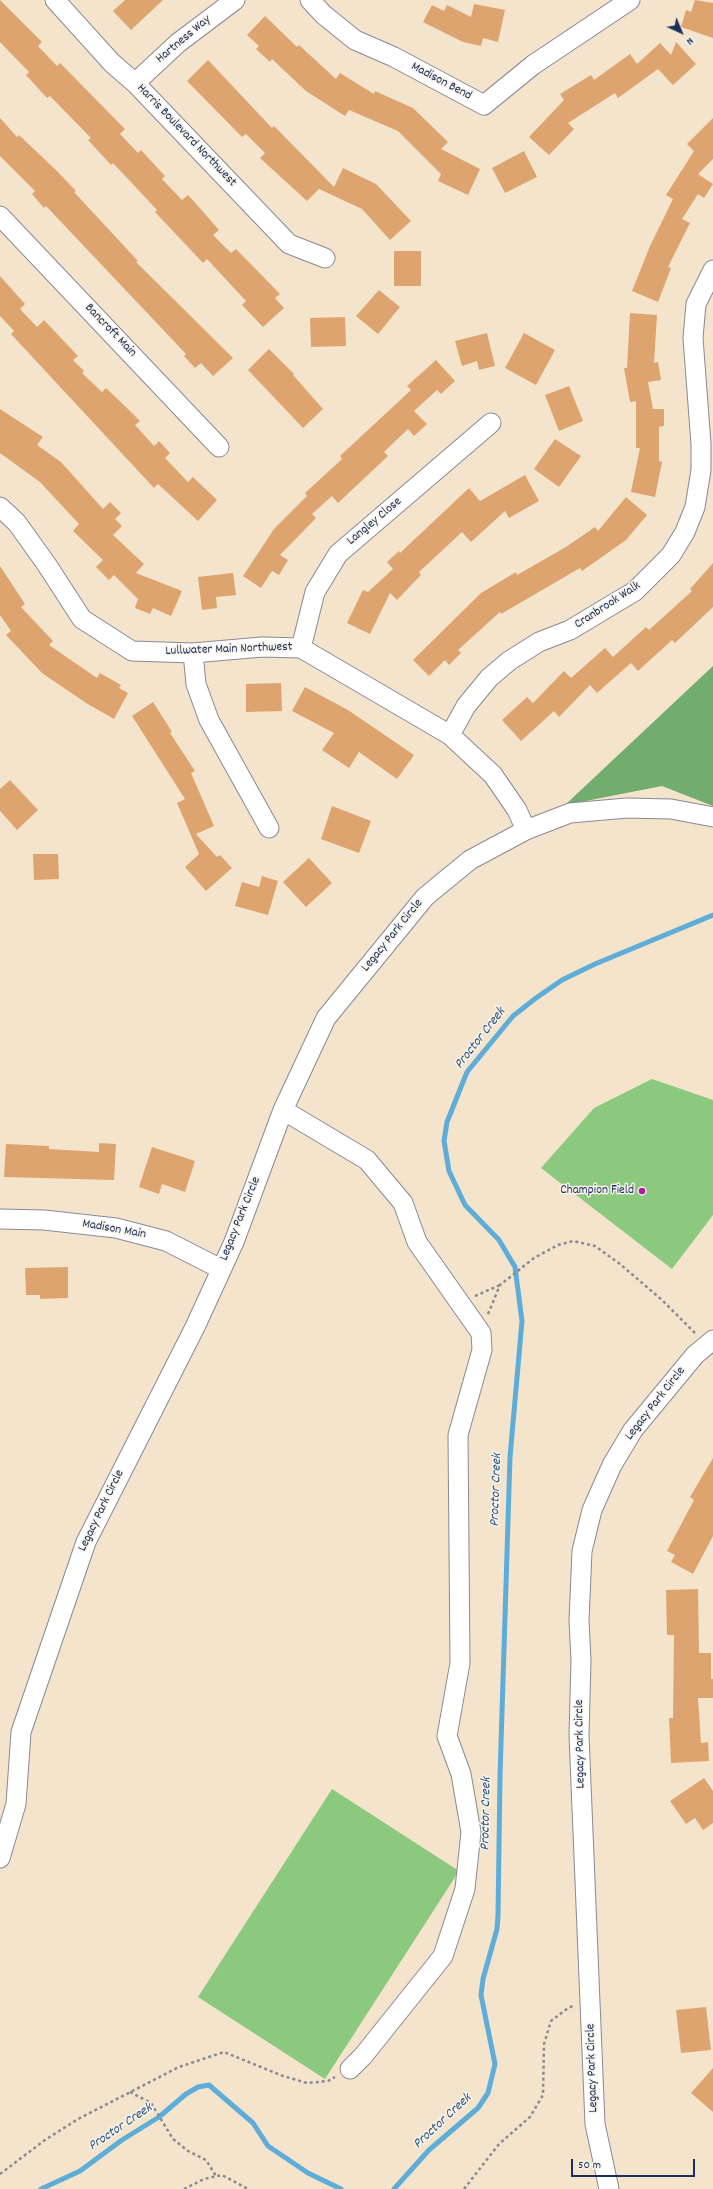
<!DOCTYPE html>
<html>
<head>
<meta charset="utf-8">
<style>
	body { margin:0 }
	#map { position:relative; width:713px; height:2189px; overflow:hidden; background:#f4e4cc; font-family:Dekko,sans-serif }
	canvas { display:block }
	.north { position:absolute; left:661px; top:12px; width:40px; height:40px; -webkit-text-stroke:3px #f7f3e8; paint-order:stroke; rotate:136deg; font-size:11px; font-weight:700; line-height:16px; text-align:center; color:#1b2f5e }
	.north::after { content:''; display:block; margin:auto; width:14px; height:18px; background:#1b2f5e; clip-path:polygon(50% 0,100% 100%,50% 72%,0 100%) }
	.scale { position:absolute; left:571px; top:2159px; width:124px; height:18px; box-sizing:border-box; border:2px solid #1b2f5e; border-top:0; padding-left:5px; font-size:12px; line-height:14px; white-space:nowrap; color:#1b2f5e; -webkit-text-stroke:3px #f7f3e8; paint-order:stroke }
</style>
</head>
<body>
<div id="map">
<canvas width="713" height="2189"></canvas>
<div class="north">N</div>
<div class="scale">50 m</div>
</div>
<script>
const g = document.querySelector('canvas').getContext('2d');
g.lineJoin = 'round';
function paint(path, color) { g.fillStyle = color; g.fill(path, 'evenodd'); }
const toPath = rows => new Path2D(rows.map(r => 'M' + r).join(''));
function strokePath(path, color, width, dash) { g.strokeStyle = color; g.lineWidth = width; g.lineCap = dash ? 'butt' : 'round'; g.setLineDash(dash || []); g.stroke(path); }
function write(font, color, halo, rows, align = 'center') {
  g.font = font + ' Dekko,sans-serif'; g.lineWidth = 3; g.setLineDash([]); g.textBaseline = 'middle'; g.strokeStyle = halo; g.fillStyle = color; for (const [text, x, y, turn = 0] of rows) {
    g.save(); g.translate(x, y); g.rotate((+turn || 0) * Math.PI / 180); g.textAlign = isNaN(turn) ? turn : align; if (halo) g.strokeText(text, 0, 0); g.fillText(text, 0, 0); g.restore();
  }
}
paint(toPath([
	[652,1079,713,1100,713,1215,672,1269,541,1168,594,1108],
	[332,1789,459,1871,325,2079,198,1997]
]), '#8bc97f');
paint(toPath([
	[713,666,713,806,662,786,565,805]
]), '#70ad6e');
strokePath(toPath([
	[41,2189,80,2171,122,2140,159,2117,186,2094,198,2087,209,2085,253,2123,268,2146,308,2173,341,2189],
	[394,2189,429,2150,478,2108,488,2093,495,2064,481,1995,483,1979,497,1929,498,1916,500,1776,510,1457,522,1321,515,1267,499,1240,465,1205,449,1171,444,1141,447,1122,467,1072,513,1016,536,998,562,980,595,964,713,915]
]), '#5eadd8', 5);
paint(toPath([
	[0,0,42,42,38,46,57,66,60,63,125,129,120,134,138,153,141,150,165,176,162,179,182,200,188,195,199,207,219,230,213,235,231,253,236,249,280,294,275,298,284,308,263,327,242,305,246,301,207,259,203,263,155,212,157,210,113,163,111,165,88,140,91,138,50,96,47,98,26,75,29,72,0,42],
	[125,0,163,0,131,30,113,11],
	[695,0,713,3,713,38,681,27,686,10,691,12],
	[474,4,505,10,498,42,483,38,481,46,463,42,423,22,432,5,444,11,447,5,471,17],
	[265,16,297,47,299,45,336,79,340,73,374,94,375,91,413,108,448,142,441,149,480,169,468,195,438,181,441,174,398,131,349,110,345,116,306,91,272,59,270,62,256,49,259,46,247,35],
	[676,42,696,64,673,85,658,69,618,98,615,93,568,123,574,129,549,155,529,137,564,100,560,94,591,75,594,80,630,54,637,64,660,43,671,55],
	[208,60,272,128,274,126,334,187,343,168,376,184,411,221,390,240,362,209,319,189,307,201,260,158,265,153,246,134,242,137,187,81],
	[0,118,17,137,19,135,57,171,76,191,74,192,138,261,136,262,233,358,213,376,201,363,195,368,184,356,186,354,46,206,44,208,32,194,35,191,0,156],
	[713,118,713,159,698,174,713,184,704,198,698,194,682,219,690,223,668,267,671,268,658,302,632,291,650,246,673,199,666,195,694,151,687,144],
	[524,151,537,177,505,193,492,168],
	[394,251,421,251,421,286,394,286],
	[0,276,25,304,20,309,37,327,44,320,78,356,73,360,84,371,82,373,102,392,106,388,128,409,140,421,135,425,154,446,159,441,170,453,165,458,188,482,193,477,217,500,198,521,158,484,154,488,11,334,14,331,0,316],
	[379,290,400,307,378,334,356,316],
	[630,313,657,315,654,363,658,362,661,380,648,382,653,409,664,409,664,426,659,427,659,461,662,462,655,497,631,492,640,448,636,448,636,401,630,402,624,368,627,368],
	[345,317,346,346,311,347,310,318],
	[487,333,495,366,479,370,477,361,462,366,455,341],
	[524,333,555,350,536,385,505,368],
	[269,349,294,374,293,375,323,409,303,428,248,370],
	[436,360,455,381,441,394,437,390,414,411,427,424,414,436,408,429,384,452,388,456,338,503,332,496,312,514,316,518,280,555,288,560,279,575,272,571,261,588,243,576,274,529,307,496,305,493,342,459,340,456,411,390,407,386],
	[569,386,583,421,559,431,545,395],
	[0,409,43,437,37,445,61,462,103,509,110,502,121,513,115,519,122,526,113,535,144,564,136,573,182,591,171,616,153,608,150,614,135,608,138,599,114,575,109,580,96,567,103,560,73,531,79,524,40,482,0,453],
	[555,439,581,456,559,487,534,469],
	[525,475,539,501,509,518,505,511,471,542,462,532,419,572,421,575,397,600,390,593,370,634,347,623,363,590,368,592,393,569,387,562,399,551,400,553,469,488,480,501],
	[626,497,647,515,626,540,582,571,580,568,501,614,500,612,458,650,461,653,449,665,445,660,429,676,413,660,481,593,516,572,517,575,566,547,595,527,598,531],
	[713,563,713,607,675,643,672,640,638,671,631,663,597,693,590,685,559,717,554,711,521,741,502,720,527,697,533,703,564,671,571,678,605,648,613,657,646,627,649,630,692,591,690,589],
	[0,566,25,604,21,607,53,641,49,645,97,678,100,673,121,685,119,688,128,693,114,719,86,703,42,673,6,635,11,631,0,615],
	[233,573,236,595,216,597,217,608,202,610,198,577],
	[281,683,282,711,246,712,246,684],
	[305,687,348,710,414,755,397,779,359,752,349,768,322,750,334,733,292,711],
	[153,702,172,732,170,733,195,771,191,773,214,826,196,834,217,857,220,855,232,868,206,891,185,867,199,854,177,803,185,799,132,716],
	[10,780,38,810,17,830,0,811,0,789],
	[332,806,371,821,359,853,321,839],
	[33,854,58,854,59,879,34,880],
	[309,858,332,883,306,907,283,882],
	[262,876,278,881,268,915,235,906,242,882,259,887],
	[99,1143,116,1144,114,1180,4,1177,6,1144,49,1146,49,1149,99,1152],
	[152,1147,195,1161,185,1192,162,1184,159,1194,139,1187],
	[68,1267,68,1298,40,1299,40,1295,26,1295,25,1268],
	[713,1458,713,1536,693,1574,671,1562,675,1555,667,1551,694,1500,690,1497],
	[698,1589,699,1653,711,1653,711,1679,713,1679,713,1698,698,1698,701,1743,708,1742,709,1761,671,1763,669,1718,673,1718,674,1635,667,1635,666,1590],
	[704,1778,713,1791,713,1823,703,1830,695,1818,686,1824,670,1801],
	[706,2007,711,2050,681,2053,676,2010],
	[713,2068,713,2112,691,2093]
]), '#dda470');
const minor = toPath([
	[55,0,112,63,135,83,289,244,325,258],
	[310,0,324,15,355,40,394,57,484,105,533,65,630,0],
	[135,83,178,43,235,0],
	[0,216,219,447],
	[0,507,17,523,47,565,82,619,132,651,193,653,262,647,301,648,450,735,493,775,517,810,526,830],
	[301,648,315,592,338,554,491,423],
	[193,653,196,684,209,720,269,828],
	[450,735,466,706,489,678,509,661,539,642,570,630,635,591,671,555,685,532,695,507,701,470,701,444,693,338,696,304,713,270],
	[283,1110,367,1160,403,1203,417,1242,481,1333,482,1350,458,1435,460,1663,447,1736,461,1774,471,1832,465,1889,443,1956,363,2056,350,2069],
	[0,1219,44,1220,116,1228,166,1241,221,1269],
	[0,1858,16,1804,21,1732,86,1542,195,1327,234,1242,283,1110,326,1018,425,897,470,860,526,830,570,813,627,808,671,809,713,817],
	[609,2189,595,2124,579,1735,581,1660,579,1621,582,1551,592,1510,612,1465,633,1430,695,1355,713,1340]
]);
strokePath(minor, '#888a95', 21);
strokePath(toPath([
	[475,1296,500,1285],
	[488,1314,500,1285,534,1258,558,1245,573,1241,595,1246,620,1264,662,1300,695,1333],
	[130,2092,151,2103,173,2139,188,2151,206,2160,216,2176],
	[0,2174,45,2140,78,2119,179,2067,224,2052,283,2076,307,2083,328,2081,335,2077],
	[184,2189,204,2179,222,2175,248,2189],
	[464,2189,499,2144,530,2117,543,2095,544,2044,551,2021,568,2008,573,2006]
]), '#888a95', 2.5, [3, 3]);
strokePath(minor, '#fff', 19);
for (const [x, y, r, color] of [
	[642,1191,4,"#b5179e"]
]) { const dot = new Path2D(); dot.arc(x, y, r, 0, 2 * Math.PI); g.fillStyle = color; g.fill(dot); strokePath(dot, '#f7f3e8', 1.5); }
write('13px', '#1b2f5e', '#f7f3e8', [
	["Hartness Way",184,40,-40],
	["Madison Bend",441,82,28],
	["Harris Boulevard Northwest",186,136,46],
	["Bancroft Main",110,331,46],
	["Langley Close",375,522,-40],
	["Cranbrook Walk",608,606,-33],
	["Lullwater Main Northwest",229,650,-2],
	["Legacy Park Circle",393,936,-51],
	["Legacy Park Circle",241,1219,-68],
	["Madison Main",114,1230,10],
	["Legacy Park Circle",656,1404,-52],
	["Legacy Park Circle",102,1511,-64],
	["Legacy Park Circle",581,1744,-91],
	["Legacy Park Circle",593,2068,-92]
]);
write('13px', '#1b2f5e', '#f7f3e8', [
	["Champion Field",634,1191]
], 'right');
write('italic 14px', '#2f5583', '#f7f3e8', [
	["Proctor Creek",481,1039,-52],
	["Proctor Creek",497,1490,-88],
	["Proctor Creek",487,1814,-89],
	["Proctor Creek",443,2122,-43],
	["Proctor Creek",121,2128,-34]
]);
</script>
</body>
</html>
